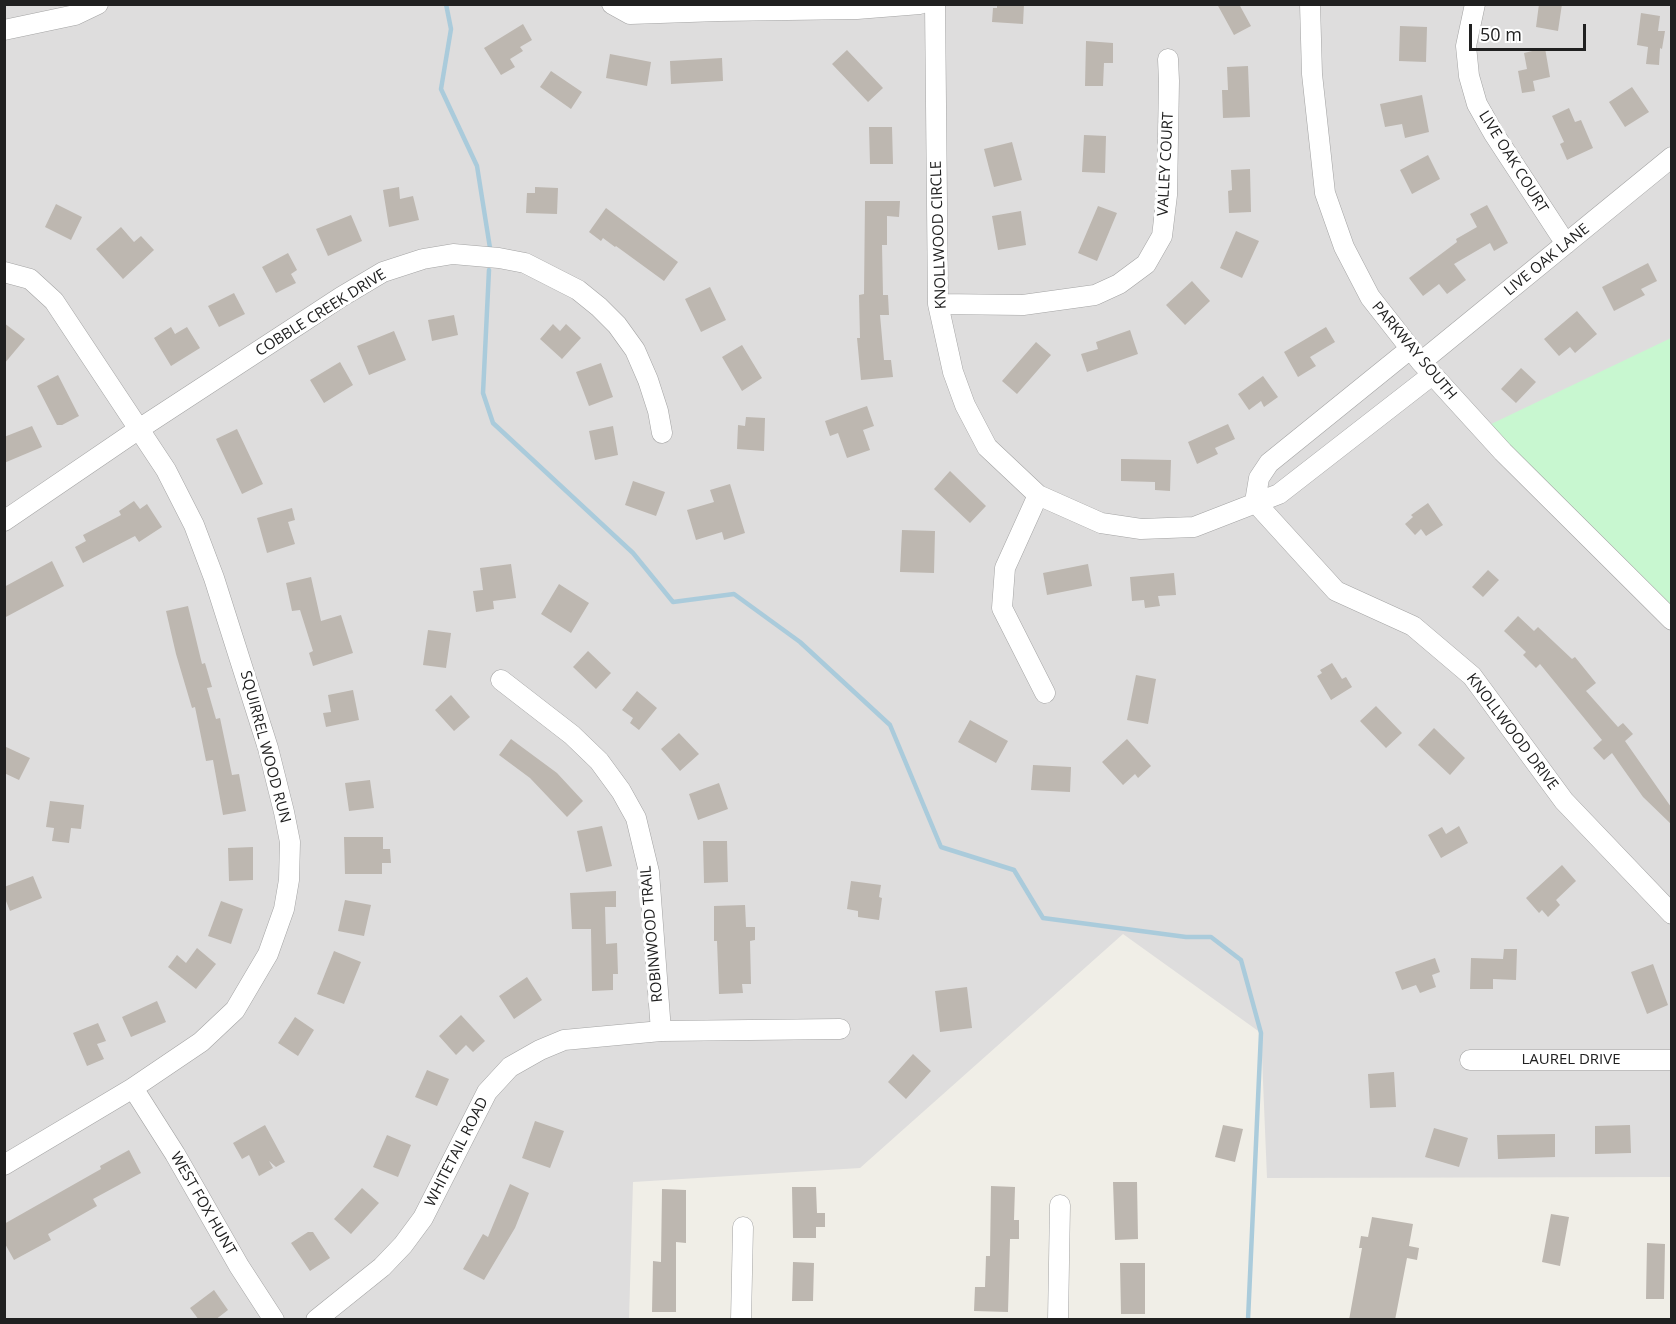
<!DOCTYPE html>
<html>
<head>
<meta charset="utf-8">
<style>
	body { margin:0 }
	#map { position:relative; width:1676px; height:1324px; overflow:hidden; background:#f0eee7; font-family:"Open Sans",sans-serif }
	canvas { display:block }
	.frame { position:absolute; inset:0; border:6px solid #202020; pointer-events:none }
	.scale { position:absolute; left:1469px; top:24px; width:117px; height:27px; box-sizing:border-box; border:3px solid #202020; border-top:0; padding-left:8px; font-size:18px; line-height:21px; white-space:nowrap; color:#202020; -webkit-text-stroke:4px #fff; paint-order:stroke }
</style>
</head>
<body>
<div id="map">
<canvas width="1676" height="1324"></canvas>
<div class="frame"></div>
<div class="scale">50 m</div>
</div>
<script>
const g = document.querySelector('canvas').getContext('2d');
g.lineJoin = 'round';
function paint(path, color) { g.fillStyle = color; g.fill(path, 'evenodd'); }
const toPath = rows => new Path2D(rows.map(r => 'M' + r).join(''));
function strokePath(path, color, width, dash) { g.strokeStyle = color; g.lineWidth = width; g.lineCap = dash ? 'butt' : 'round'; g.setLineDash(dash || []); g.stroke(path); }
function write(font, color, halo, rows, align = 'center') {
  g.font = font + ' "Open Sans",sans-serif'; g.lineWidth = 6; g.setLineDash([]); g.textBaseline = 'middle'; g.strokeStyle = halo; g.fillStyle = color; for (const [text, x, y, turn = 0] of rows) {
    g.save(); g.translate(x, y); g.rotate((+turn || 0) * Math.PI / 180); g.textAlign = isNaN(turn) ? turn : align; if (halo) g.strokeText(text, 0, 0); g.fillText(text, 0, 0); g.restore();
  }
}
paint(toPath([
	[5,5,1671,5,1671,1177,1267,1178,1261,1033,1123,934,860,1168,633,1182,629,1319,5,1320]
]), '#dedddd');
paint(toPath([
	[1671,338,1671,627,1487,426]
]), '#c8f7d0');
strokePath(toPath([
	[446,4,451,29,441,89,477,166,490,248],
	[489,270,483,393,493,423,633,553,673,602,734,594,800,642,890,725,941,847,1014,870,1043,918,1186,937,1211,937,1241,960,1261,1033,1248,1320]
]), '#aacbdb', 4.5);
paint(toPath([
	[997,4,1024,4,1023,24,992,22,993,8,997,8],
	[1217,4,1239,4,1251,26,1234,35],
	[1539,4,1562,4,1558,31,1536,27],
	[1641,13,1660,16,1658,31,1665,31,1662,49,1660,48,1659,65,1646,64,1648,47,1637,45],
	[523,24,532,40,520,47,523,51,510,59,515,67,501,75,484,48],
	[1400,26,1427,27,1426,62,1399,61],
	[1086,41,1113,43,1113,63,1104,63,1103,86,1085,86],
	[1545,48,1550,77,1533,81,1535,91,1522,93,1518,71,1527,69,1524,53],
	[847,50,883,88,868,102,832,64],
	[610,54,651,62,647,86,606,78],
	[722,58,723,81,671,84,670,61],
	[1248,66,1250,117,1223,118,1222,90,1228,90,1227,67],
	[551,71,582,92,571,109,540,87],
	[1632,87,1649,112,1625,127,1609,102],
	[1422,95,1429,132,1405,138,1402,124,1385,127,1380,104],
	[1569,108,1575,122,1581,120,1593,148,1567,160,1560,144,1564,142,1552,116],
	[869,127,892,127,893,164,870,164],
	[1084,135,1106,136,1105,173,1082,172],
	[1012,142,1022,180,994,187,984,149],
	[1428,155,1440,179,1412,194,1400,170],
	[1250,169,1251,212,1229,213,1228,191,1232,190,1231,170],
	[399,187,400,199,413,196,419,220,389,227,383,190],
	[535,187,558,188,557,214,526,213,527,193,535,193],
	[865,201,900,201,899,217,887,216,887,245,882,245,883,295,888,295,889,315,880,315,884,360,891,360,893,377,861,380,857,338,860,338,859,295,864,294],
	[56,204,82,217,71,240,45,227],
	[1487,205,1508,243,1494,251,1490,243,1454,264,1466,280,1447,294,1439,284,1423,296,1409,278,1457,242,1456,239,1477,227,1470,214],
	[1098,206,1117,213,1097,261,1078,253],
	[606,208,678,262,664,281,616,246,615,247,603,238,601,241,589,232],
	[1021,211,1026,245,998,250,992,216],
	[351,215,362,241,328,256,316,229],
	[121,227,134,242,141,236,154,250,123,279,96,249],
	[1236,231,1259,241,1242,278,1220,268],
	[288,253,297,270,291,274,296,283,276,293,262,267],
	[1648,263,1657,281,1641,289,1645,295,1614,311,1602,287],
	[1192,281,1210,301,1185,325,1166,305],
	[710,287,726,320,701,332,685,299],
	[234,293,245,314,219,327,208,306],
	[1577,311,1597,334,1575,353,1570,347,1559,356,1544,339],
	[454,315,458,335,432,341,428,320],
	[4,323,25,339,4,364],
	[553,324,560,331,566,324,581,338,562,359,540,339],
	[171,327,175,334,187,327,200,348,171,366,154,338],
	[1326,327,1335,342,1310,357,1316,366,1298,377,1284,352],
	[1130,330,1138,354,1087,372,1081,354,1098,349,1096,342],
	[394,331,406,360,369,375,357,346],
	[1036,342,1051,355,1017,394,1002,381],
	[742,345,762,378,742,391,722,357],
	[340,362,353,385,324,403,310,380],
	[601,363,613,397,589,406,576,372],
	[1521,368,1536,382,1516,403,1501,389],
	[58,375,79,416,62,425,57,425,37,386],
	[1263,376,1278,397,1264,407,1261,401,1249,410,1238,394],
	[867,406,874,426,863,430,870,450,847,458,838,433,830,436,825,421],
	[746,417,765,418,764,451,737,449,738,425,745,426],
	[1228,424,1235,439,1215,448,1218,454,1197,464,1188,442],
	[32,426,42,447,4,463,4,437],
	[613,426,618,455,595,460,589,431],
	[237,429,263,484,242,494,216,439],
	[1121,459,1171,460,1170,491,1155,490,1155,482,1121,481],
	[950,471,986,506,970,523,934,489],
	[633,481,665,492,656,516,625,505],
	[730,484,745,533,724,540,722,532,696,540,687,510,714,502,710,490],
	[134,501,140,509,147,504,162,527,139,542,135,536,83,563,75,547,86,541,83,535,121,515,119,511],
	[1428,503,1443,525,1426,536,1421,529,1415,535,1405,524,1413,517,1411,515],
	[292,508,295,520,288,522,295,544,267,553,257,518],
	[902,530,935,531,934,573,900,572],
	[52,561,64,586,4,618,4,587],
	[511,564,516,598,493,601,494,609,476,612,473,591,483,590,480,568],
	[1088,564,1092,586,1047,595,1043,573],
	[1488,570,1499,580,1483,597,1472,587],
	[1174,573,1176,595,1158,596,1160,606,1145,608,1144,600,1132,601,1130,577],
	[311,577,321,621,341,615,353,653,313,666,309,653,313,651,300,610,292,611,286,583],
	[559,584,589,603,571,633,541,614],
	[188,606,202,664,205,663,212,687,207,688,216,719,220,718,232,775,239,774,246,811,223,815,213,760,206,761,195,707,192,708,176,654,166,611],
	[1518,616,1534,631,1538,627,1572,659,1575,657,1596,683,1586,691,1618,727,1623,723,1633,734,1625,741,1671,807,1671,824,1643,797,1612,753,1604,760,1593,748,1602,740,1540,664,1536,668,1523,655,1526,652,1504,631],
	[428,630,451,633,446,668,423,665],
	[588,651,611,673,596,689,573,667],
	[1332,663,1342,679,1346,677,1352,687,1331,700,1317,676,1322,673,1320,670],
	[1136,675,1156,679,1148,724,1127,720],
	[353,690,359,720,326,727,323,713,331,712,328,695],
	[637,691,657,708,639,730,630,723,633,718,622,710],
	[451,695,470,717,454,731,435,710],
	[1376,706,1402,733,1386,748,1360,721],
	[970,720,1008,741,996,763,958,742],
	[1434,728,1465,758,1450,775,1418,745],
	[679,733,699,754,680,771,661,749],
	[511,739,557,773,583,801,567,817,530,778,499,755],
	[1127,739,1151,766,1138,778,1135,774,1123,785,1102,762],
	[4,746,30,758,19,780,4,773],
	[1033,765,1071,767,1070,792,1031,790],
	[370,780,374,808,349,811,345,783],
	[719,783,728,809,698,820,689,794],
	[50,801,84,805,81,829,71,828,69,843,52,841,54,828,46,827],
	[602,826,612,866,586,872,577,831],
	[1459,826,1468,843,1441,858,1428,835,1442,827,1446,834],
	[344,837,383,837,383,849,390,849,391,863,382,863,382,874,345,874],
	[703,841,727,841,728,882,704,883],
	[253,847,253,880,229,881,228,848],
	[1562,865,1576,881,1556,900,1560,905,1548,917,1542,910,1539,913,1526,898],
	[33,876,42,898,10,911,4,896,4,887],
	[851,881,881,885,879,897,882,898,879,920,858,917,858,911,847,909],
	[616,891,616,907,605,907,606,944,617,943,618,974,613,974,613,990,592,991,591,929,572,929,570,893],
	[345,900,371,905,364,936,338,931],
	[221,901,243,909,231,944,208,936],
	[745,905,746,927,755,927,755,940,750,941,751,984,742,984,743,993,719,994,717,941,714,941,714,906],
	[197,948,216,964,196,989,168,967,177,955,186,963],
	[1504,949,1517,949,1516,980,1493,979,1493,989,1470,989,1471,958,1503,959],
	[334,951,361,962,344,1004,317,994],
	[1435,958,1440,972,1432,975,1436,987,1420,993,1416,985,1402,990,1395,972],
	[1653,964,1668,1005,1647,1014,1631,972],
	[527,977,542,1000,514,1019,499,996],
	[967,987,972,1028,940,1032,935,991],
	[157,1001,166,1022,131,1037,122,1017],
	[461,1015,485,1041,473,1052,466,1045,456,1055,439,1036],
	[295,1017,314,1030,298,1056,278,1043],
	[98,1023,106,1041,97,1044,104,1059,87,1066,73,1033],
	[913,1054,931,1071,906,1099,888,1082],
	[427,1070,449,1079,437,1106,415,1097],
	[1394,1072,1396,1107,1370,1108,1368,1074],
	[535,1121,564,1131,550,1168,522,1158],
	[265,1125,285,1162,276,1167,269,1161,273,1168,259,1176,249,1155,242,1159,233,1143],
	[1223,1125,1243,1129,1235,1162,1215,1157],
	[1630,1125,1631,1153,1595,1154,1595,1126],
	[1434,1128,1468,1138,1459,1167,1425,1157],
	[1555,1134,1555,1157,1498,1159,1497,1135],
	[387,1135,411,1145,398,1177,373,1167],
	[129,1150,141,1173,93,1199,97,1206,48,1234,51,1240,14,1260,4,1242,4,1224,101,1169,100,1166],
	[1113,1182,1137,1182,1138,1239,1115,1240],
	[510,1184,529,1193,515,1228,484,1280,463,1269,483,1234,488,1237],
	[991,1186,1015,1187,1014,1220,1019,1220,1019,1239,1010,1239,1008,1312,974,1311,975,1287,985,1287,986,1256,990,1256],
	[792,1187,816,1187,817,1213,825,1213,825,1227,816,1227,816,1238,793,1238],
	[362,1188,379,1203,351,1234,334,1219],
	[662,1189,686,1190,686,1243,676,1242,676,1312,652,1312,653,1261,661,1262],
	[1551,1214,1569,1217,1560,1266,1542,1262],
	[1372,1217,1413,1224,1409,1246,1419,1248,1417,1260,1407,1258,1395,1320,1349,1320,1362,1248,1359,1248,1361,1236,1368,1237],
	[308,1232,313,1232,330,1258,310,1271,291,1243],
	[1647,1243,1665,1244,1664,1299,1646,1299],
	[793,1262,814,1263,813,1301,792,1301],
	[1120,1263,1145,1263,1145,1314,1121,1314],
	[214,1290,228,1310,215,1320,199,1320,190,1308]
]), '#bdb7b0');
const minor = toPath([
	[612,4,630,14,719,11,857,9,920,4],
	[935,4,938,304,953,372,965,405,987,447,1038,495,1101,523,1141,529,1194,527,1279,494,1432,375],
	[1310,4,1312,74,1325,193,1344,247,1370,297,1421,362,1503,452,1672,620],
	[1475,4,1466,46,1469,76,1477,104,1494,134,1566,244],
	[4,30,75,15,98,4],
	[4,272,30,279,54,301,166,470,194,525,214,578,268,748,284,812,290,842,289,880,284,909,268,954,235,1010,201,1042,133,1088,4,1165],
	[938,304,1023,305,1095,295,1119,284,1146,264,1162,236,1167,195,1169,81,1168,59],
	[1421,362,1672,157],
	[1038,495,1005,568,1002,608,1045,693],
	[1255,502,1336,591,1413,626,1472,676,1564,801,1672,914],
	[1255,502,1259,478,1269,463,1410,349],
	[4,521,139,429,341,297,383,272,423,259,453,254,499,258,525,263,578,290,599,307,617,325,635,350,648,380,658,411,662,433],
	[501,680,572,735,599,761,621,791,636,818,649,872,661,1031],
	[1470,1060,1672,1060],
	[133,1088,175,1154,239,1266,274,1320],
	[316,1320,382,1267,403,1245,423,1218,487,1092,510,1067,540,1050,564,1040,661,1031,840,1029],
	[741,1320,743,1227],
	[1058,1320,1060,1205]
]);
strokePath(minor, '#a4a4a4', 21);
strokePath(minor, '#fff', 20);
write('15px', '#202020', '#fff', [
	["LIVE OAK COURT",1513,162,58],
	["VALLEY COURT",1166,164,-87],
	["KNOLLWOOD CIRCLE",939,235,-92],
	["LIVE OAK LANE",1547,260,-39],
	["COBBLE CREEK DRIVE",321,313,-32],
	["PARKWAY SOUTH",1414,351,50],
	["KNOLLWOOD DRIVE",1512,732,53],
	["SQUIRREL WOOD RUN",265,747,75],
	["ROBINWOOD TRAIL",652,934,-95],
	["LAUREL DRIVE",1571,1060],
	["WHITETAIL ROAD",457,1152,-63],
	["WEST FOX HUNT",203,1204,60]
]);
</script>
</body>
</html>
